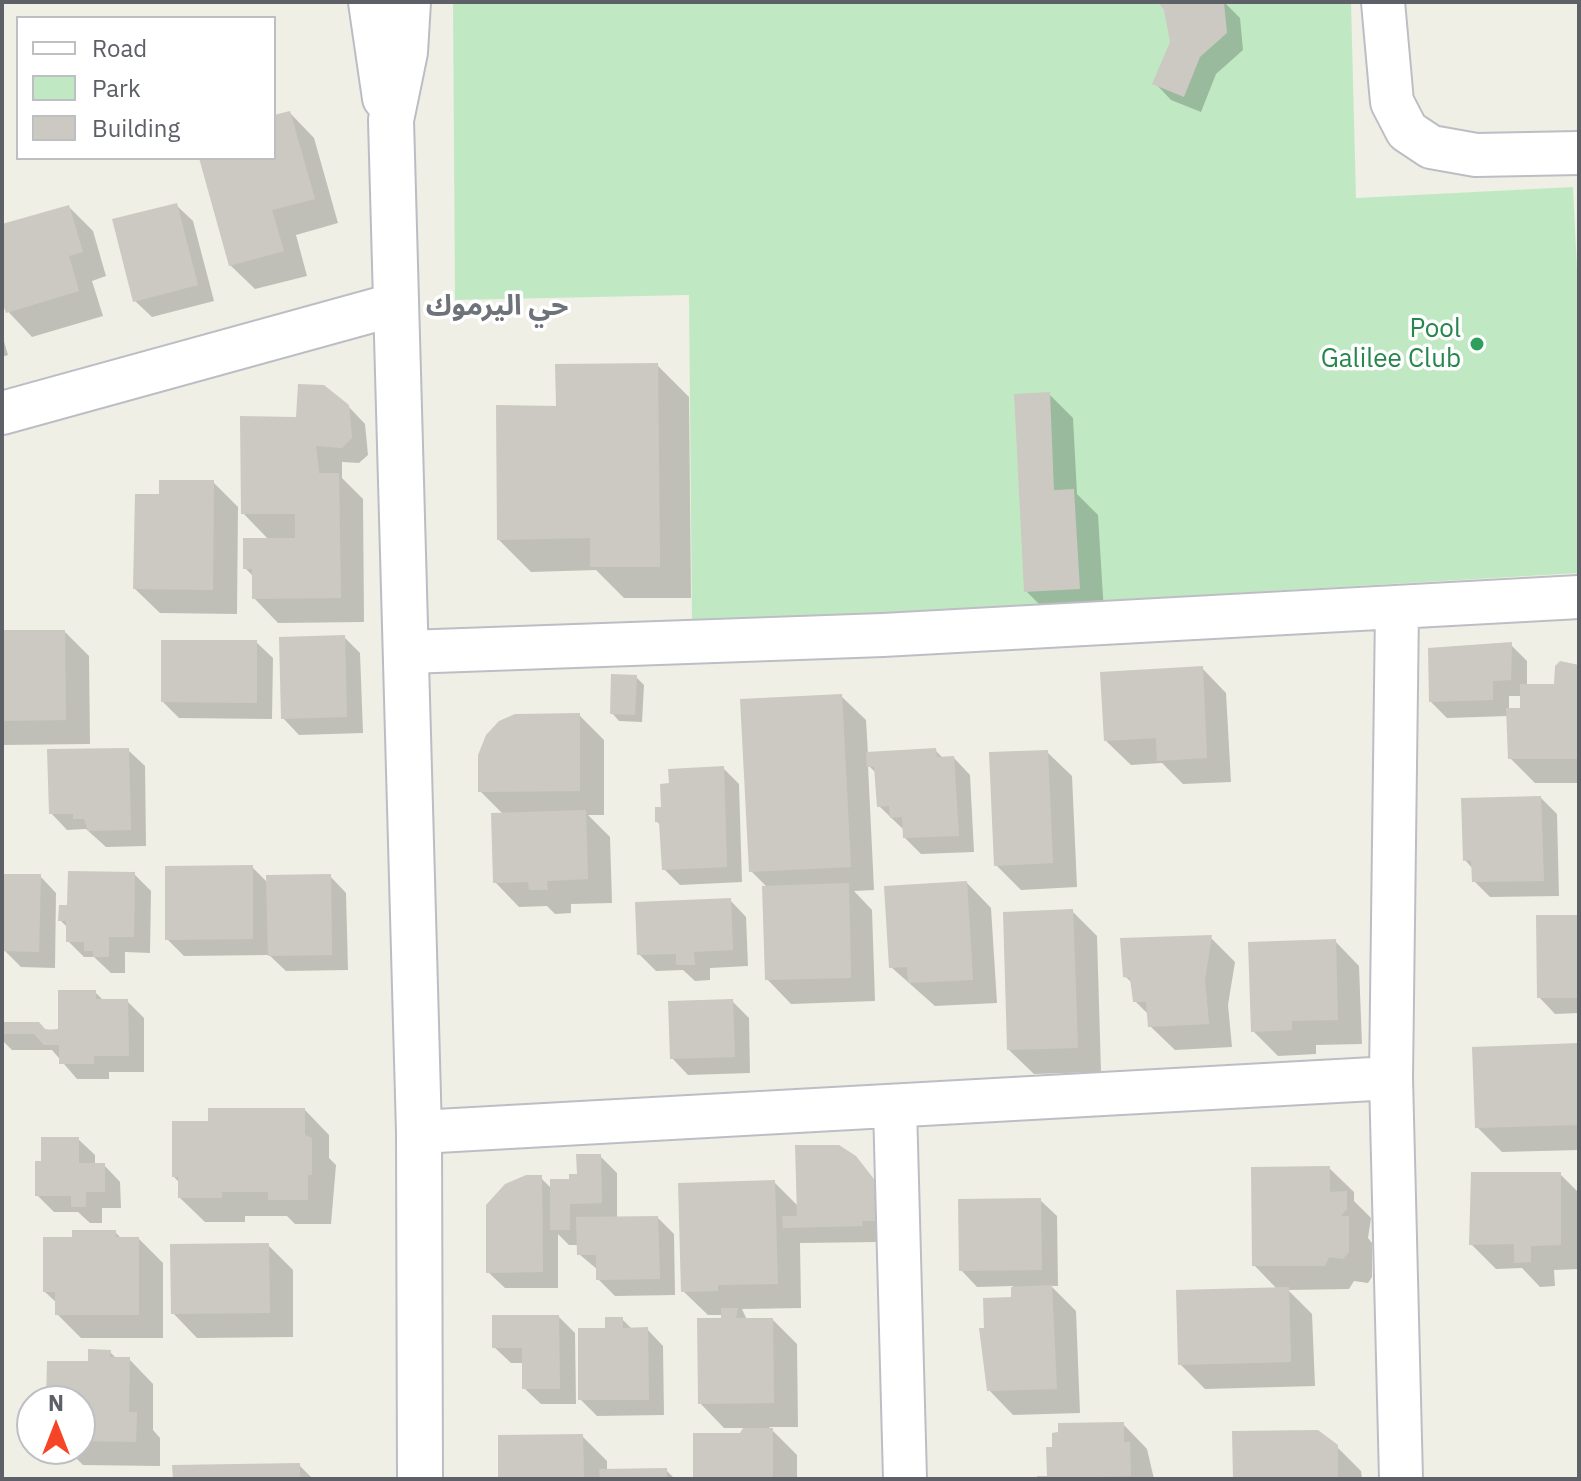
<!DOCTYPE html>
<html>
<head>
<meta charset="utf-8">
<style>
	body { margin:0 }
	#map { position:relative; width:1581px; height:1481px; overflow:hidden; background:#f0efe5; font-family:"IBM Plex Sans",sans-serif }
	canvas { display:block }
	.frame { position:absolute; inset:0; border:4px solid #5d6067; pointer-events:none }
	.legend { position:absolute; left:16px; top:16px; width:260px; height:144px; box-sizing:border-box; background:#fff; border:2px solid #bebfc2; margin:0; padding:10px 14px; list-style:none; font-size:24px; color:#5d6067 }
	.legend li { display:flex; align-items:center; gap:16px; height:40px }
	.legend b { width:40px; border:2px solid #bebfc2 }
	.north { position:absolute; left:16px; top:1385px; width:80px; height:80px; box-sizing:border-box; background:#fff; border:2px solid #bebfc2; border-radius:50%; rotate:0deg; font-size:22px; font-weight:700; line-height:32px; text-align:center; color:#5d6067 }
	.north::after { content:''; display:block; margin:auto; width:28px; height:36px; background:#f54526; clip-path:polygon(50% 0,100% 100%,50% 72%,0 100%) }
</style>
</head>
<body>
<div id="map">
<canvas width="1581" height="1481"></canvas>
<div class="frame"></div>
<ul class="legend">
<li><b style="height:10px;background:#fff"></b>Road</li>
<li><b style="height:22px;background:#c0e9c3"></b>Park</li>
<li><b style="height:22px;background:#cbc9c2"></b>Building</li>
</ul>
<div class="north">N</div>
</div>
<script>
const g = document.querySelector('canvas').getContext('2d');
g.lineJoin = 'round';
function paint(path, color) { g.fillStyle = color; g.fill(path, 'evenodd'); }
const toPath = rows => new Path2D(rows.map(r => 'M' + r).join(''));
function strokePath(path, color, width, dash) { g.strokeStyle = color; g.lineWidth = width; g.lineCap = dash ? 'butt' : 'round'; g.setLineDash(dash || []); g.stroke(path); }
function write(font, color, halo, rows, align = 'center') {
  g.font = font + ' "IBM Plex Sans","Noto Sans Arabic",sans-serif'; g.lineWidth = 7; g.setLineDash([]); g.textBaseline = 'middle'; g.strokeStyle = halo; g.fillStyle = color; for (const [text, x, y, turn = 0] of rows) {
    g.save(); g.translate(x, y); g.rotate((+turn || 0) * Math.PI / 180); g.textAlign = isNaN(turn) ? turn : align; if (halo) g.strokeText(text, 0, 0); g.fillText(text, 0, 0); g.restore();
  }
}
paint(toPath([
	[453,2,1351,2,1356,198,1573,187,1579,310,1579,573,692,625,689,295,455,300]
]), '#c0e9c3');
paint(toPath([
	[1160,2,1224,2,1240,18,1243,50,1216,74,1201,112,1171,100,1155,83,1172,43,1166,9],
	[290,113,314,138,338,223,296,235,307,276,255,289,230,265,201,158,274,158,274,117],
	[176,205,193,221,214,301,152,317,135,301],
	[69,207,93,231,106,276,92,281,103,316,32,337,2,305,2,226],
	[2,335,8,355,2,357],
	[657,365,689,397,691,598,624,598,596,570,531,572,499,540,558,408],
	[1049,394,1073,418,1077,494,1098,515,1104,613,1051,616,1026,591],
	[348,406,365,424,368,455,359,463,342,462,342,478,363,499,364,622,278,623,254,598,254,577,245,568,269,540,243,513,301,420],
	[213,482,238,507,237,614,160,613,135,589,161,496],
	[2,632,65,632,89,656,90,744,2,745],
	[344,637,360,653,363,733,299,735,283,718],
	[256,642,273,658,272,719,179,718,163,702],
	[1511,645,1527,661,1527,686,1556,686,1579,667,1579,783,1535,783,1510,758,1508,716,1447,718,1431,702],
	[1509,696,1522,696,1522,710,1509,710],
	[1202,668,1226,693,1231,782,1183,784,1162,763,1131,765,1106,741],
	[636,677,644,685,642,722,619,721,612,713],
	[841,696,866,720,868,754,935,750,944,759,954,758,970,775,974,852,921,854,905,838,904,830,879,806,876,773,868,765,874,890,854,891,872,910,875,1001,791,1004,767,979,767,887,751,871],
	[579,715,604,740,604,815,588,815,610,837,612,903,571,904,571,913,555,914,547,906,519,907,495,882,504,815,480,791],
	[128,750,145,766,146,846,106,847,86,829,67,830,51,813],
	[1047,752,1072,776,1077,887,1021,890,996,865],
	[723,768,739,784,742,882,680,885,664,869,662,826,657,822,663,809],
	[1541,798,1557,814,1559,896,1490,897,1474,881,1473,869,1465,860],
	[252,867,268,883,330,876,346,893,348,970,286,971,269,955,184,956,167,939],
	[134,874,151,891,150,953,125,952,125,973,111,973,94,957,84,957,68,941,68,928,60,920,69,907],
	[2,876,40,876,56,893,55,968,21,967,5,951],
	[967,883,991,908,997,1003,935,1006,891,967],
	[730,900,746,917,748,966,710,968,710,980,695,981,683,970,656,971,639,954],
	[1072,911,1097,936,1101,1072,1034,1074,1009,1050],
	[1579,917,1579,1013,1555,1014,1539,997],
	[1211,938,1235,962,1228,1005,1232,1047,1175,1050,1150,1026,1149,1015,1135,1001,1133,984,1125,976],
	[1335,941,1359,966,1362,1044,1316,1045,1316,1054,1278,1056,1253,1031],
	[95,992,104,1001,127,1001,144,1018,144,1072,109,1072,109,1079,77,1079,52,1050,12,1050,2,1040,2,1024,60,1031],
	[732,1001,749,1018,750,1073,688,1075,672,1058],
	[1579,1045,1579,1150,1502,1152,1477,1127],
	[305,1110,329,1135,329,1158,336,1165,331,1224,295,1224,287,1216,245,1216,245,1222,205,1222,180,1198,180,1183,174,1177,210,1123],
	[78,1139,95,1155,95,1165,104,1165,120,1182,121,1208,102,1208,102,1223,90,1223,78,1212,54,1212,37,1195],
	[600,1156,617,1173,617,1218,658,1218,674,1234,675,1295,615,1296,598,1279,598,1270,579,1254,578,1245,569,1245,558,1234,558,1288,505,1288,488,1272,541,1178,552,1189,579,1176],
	[854,1157,890,1198,891,1236,877,1236,878,1242,800,1243,801,1308,742,1309,747,1320,773,1320,797,1344,798,1427,769,1427,797,1455,797,1479,695,1479,742,1435,745,1428,724,1428,700,1403,723,1315,708,1315,683,1291,774,1182,798,1206],
	[1329,1168,1354,1192,1354,1201,1371,1218,1368,1238,1372,1243,1372,1277,1368,1283,1354,1281,1349,1289,1288,1290,1312,1314,1315,1386,1205,1389,1180,1364,1278,1290,1254,1265],
	[1560,1174,1579,1193,1579,1269,1554,1270,1555,1286,1540,1287,1522,1268,1496,1269,1471,1244],
	[1040,1200,1057,1216,1058,1286,1051,1286,1076,1311,1080,1413,1013,1415,989,1390,986,1330,1013,1299,1013,1286,977,1287,961,1270],
	[115,1232,122,1239,139,1239,163,1263,163,1338,81,1338,57,1314,57,1303,45,1292,74,1239],
	[268,1245,293,1270,293,1337,197,1338,173,1313],
	[559,1317,575,1333,576,1404,541,1404,524,1388,524,1363,511,1363,494,1347],
	[622,1319,633,1330,647,1329,663,1346,664,1415,597,1416,580,1399,607,1330],
	[110,1352,117,1359,129,1359,153,1384,153,1430,160,1438,160,1466,83,1465,67,1449,80,1449,80,1401,48,1401,89,1363],
	[1123,1424,1147,1449,1154,1479,1039,1479,1050,1478],
	[582,1436,607,1461,607,1471,666,1470,675,1479,500,1479],
	[1336,1446,1361,1471,1362,1479,1235,1479],
	[299,1465,313,1479,175,1479]
]), '#0003');
paint(toPath([
	[1158,2,1224,2,1227,33,1200,57,1184,97,1152,84,1170,42,1164,10],
	[290,111,315,199,272,210,284,251,229,266,199,158,274,158,274,115],
	[177,203,198,285,133,302,112,219],
	[69,205,83,252,69,256,79,291,6,313,2,302,2,224],
	[658,363,660,567,590,567,590,538,497,540,496,405,556,406,555,364],
	[298,384,324,385,349,405,352,438,342,448,316,446,319,473,339,473,341,598,252,599,252,569,243,569,243,538,295,538,295,514,241,514,240,416,296,417],
	[1050,392,1054,490,1074,489,1080,589,1024,592,1014,394],
	[159,480,214,480,213,590,133,589,135,494,159,494],
	[2,630,65,630,66,720,2,721],
	[345,635,347,717,281,719,279,637],
	[161,640,257,640,257,703,161,702],
	[1512,642,1511,680,1493,681,1493,700,1429,702,1428,648],
	[1560,661,1579,665,1579,759,1508,759,1506,708,1520,708,1520,684,1554,684,1555,666],
	[1203,666,1207,758,1157,761,1156,738,1104,741,1100,672],
	[611,674,637,675,635,715,610,714],
	[842,694,851,867,749,872,740,699],
	[580,713,580,791,478,792,478,755,486,735,499,721,515,714],
	[129,748,131,830,88,831,84,819,73,819,73,814,49,814,47,749],
	[936,748,937,757,954,756,959,836,903,838,902,817,890,818,889,806,877,807,874,767,867,767,866,752],
	[1048,750,1053,863,994,866,989,752],
	[724,766,727,867,662,870,659,822,655,822,655,807,661,807,660,784,669,783,668,769],
	[1541,796,1544,881,1472,882,1471,860,1463,861,1461,798],
	[586,810,588,879,547,881,548,890,529,890,528,882,493,883,491,813],
	[253,865,253,939,165,940,165,866],
	[68,871,135,872,134,937,109,937,109,957,93,957,93,951,84,951,84,942,66,942,66,921,58,921,59,905,67,905],
	[2,874,41,874,39,952,3,951],
	[331,874,332,955,268,956,266,875],
	[967,881,973,980,908,983,907,967,889,968,884,886],
	[849,883,851,978,765,980,762,886],
	[731,898,733,950,694,952,695,965,676,965,676,954,637,955,635,902],
	[1073,909,1078,1048,1007,1050,1003,912],
	[1536,915,1579,915,1579,998,1537,998],
	[1212,935,1205,980,1209,1024,1148,1027,1146,1002,1133,1002,1130,978,1123,977,1120,938],
	[1336,939,1338,1020,1292,1021,1292,1030,1251,1032,1248,942],
	[58,990,96,990,96,999,128,999,129,1056,94,1056,94,1064,59,1064,59,1045,44,1045,34,1034,2,1034,2,1022,39,1022,46,1030,58,1029],
	[733,999,735,1057,670,1059,668,1001],
	[1579,1043,1579,1125,1475,1128,1472,1047],
	[208,1108,305,1108,305,1135,312,1138,312,1175,308,1175,308,1200,268,1200,268,1192,222,1192,222,1198,178,1198,178,1177,172,1177,172,1121,208,1121],
	[41,1137,79,1137,79,1163,105,1163,105,1192,86,1192,86,1207,71,1207,71,1196,35,1196,35,1161,41,1161],
	[795,1145,839,1145,856,1156,874,1179,875,1221,862,1221,863,1226,783,1228,782,1216,797,1216],
	[576,1154,601,1154,602,1203,570,1204,570,1230,550,1230,550,1179,569,1179,569,1174,577,1174],
	[1330,1166,1330,1192,1347,1191,1347,1209,1341,1216,1349,1216,1349,1252,1343,1259,1329,1257,1325,1266,1252,1266,1251,1167],
	[1471,1172,1561,1172,1561,1245,1531,1246,1531,1262,1514,1263,1514,1244,1469,1245],
	[526,1175,542,1175,543,1272,486,1273,486,1205,505,1184],
	[775,1180,778,1284,718,1285,718,1291,681,1292,678,1183],
	[1041,1198,1042,1270,959,1271,958,1199],
	[658,1216,660,1279,596,1280,596,1255,577,1255,576,1217],
	[72,1230,116,1230,116,1237,139,1237,139,1315,55,1315,55,1292,43,1292,43,1237,72,1237],
	[269,1243,270,1313,171,1314,170,1244],
	[1052,1285,1057,1389,987,1391,979,1328,984,1328,983,1298,1011,1297,1011,1287],
	[1289,1287,1291,1362,1178,1365,1176,1290],
	[721,1308,738,1308,736,1318,773,1318,774,1403,698,1404,697,1318,721,1318],
	[492,1315,559,1315,560,1389,522,1389,522,1348,492,1348],
	[605,1317,623,1317,623,1328,648,1327,649,1400,578,1400,578,1328,605,1328],
	[88,1349,111,1350,110,1357,130,1357,129,1412,137,1412,136,1442,80,1441,80,1401,46,1401,47,1361,88,1361],
	[1124,1422,1124,1442,1130,1442,1131,1476,1037,1479,1037,1476,1047,1476,1046,1447,1052,1447,1052,1433,1058,1432,1058,1423],
	[743,1428,773,1428,773,1479,693,1479,693,1433,740,1433],
	[1318,1430,1338,1445,1338,1479,1233,1479,1232,1431],
	[583,1434,584,1479,498,1479,498,1435],
	[300,1463,300,1479,173,1479,172,1465],
	[667,1468,667,1479,600,1479,599,1469]
]), '#cbc9c2');
const street = toPath([
	[1383,2,1392,102,1407,131,1431,147,1476,155,1579,153],
	[2,413,397,304],
	[1397,609,1391,1078,1401,1479],
	[407,652,883,635,1579,597],
	[895,1107,905,1479],
	[419,1132,1391,1078]
]);
const secondary = toPath([
	[371,2,385,98],
	[408,2,405,52,391,120,419,1132,420,1479]
]);
strokePath(street, '#bdbec5', 46);
strokePath(secondary, '#babdc4', 48);
strokePath(street, '#fff', 42);
strokePath(secondary, '#fff', 44);
for (const [x, y, r, color] of [
	[1477,344,8,"#2e9e5b"]
]) { const dot = new Path2D(); dot.arc(x, y, r, 0, 2 * Math.PI); g.fillStyle = color; g.fill(dot); strokePath(dot, '#fff', 3); }
write('26px', '#27864d', '#fff', [
	["Pool",1461,329],
	["Galilee Club",1461,359]
], 'right');
write('bold 28px', '#6e7279', '#fff', [
	["حي اليرموك",497,307]
]);
</script>
</body>
</html>
